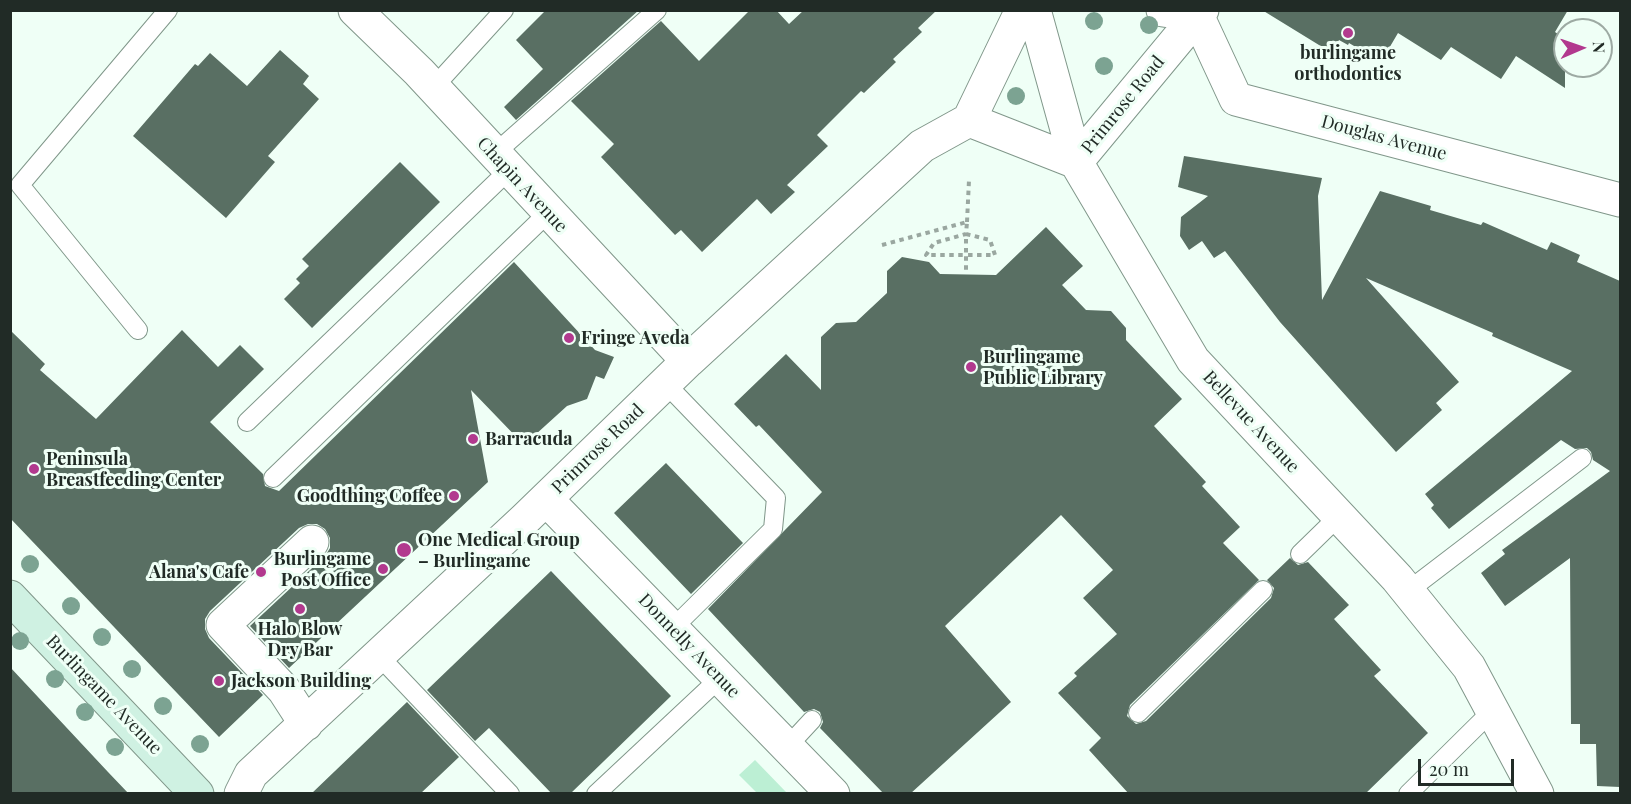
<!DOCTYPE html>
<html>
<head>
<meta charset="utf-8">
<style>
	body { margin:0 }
	#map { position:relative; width:1631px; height:804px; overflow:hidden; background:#effff6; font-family:"Playfair Display",serif }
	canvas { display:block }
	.frame { position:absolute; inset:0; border:12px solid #212b26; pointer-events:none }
	.north { position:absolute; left:1553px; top:18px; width:60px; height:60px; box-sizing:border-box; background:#effff6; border:2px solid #9daaa3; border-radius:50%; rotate:88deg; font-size:16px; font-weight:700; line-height:24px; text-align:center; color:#212b26 }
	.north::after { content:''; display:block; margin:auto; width:21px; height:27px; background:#b2398e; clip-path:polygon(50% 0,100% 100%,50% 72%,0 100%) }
	.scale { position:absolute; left:1418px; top:759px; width:96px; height:27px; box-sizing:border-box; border:3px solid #212b26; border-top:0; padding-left:8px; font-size:18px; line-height:21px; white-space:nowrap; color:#212b26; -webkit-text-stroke:4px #effff6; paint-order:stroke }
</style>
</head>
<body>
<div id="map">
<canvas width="1631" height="804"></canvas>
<div class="frame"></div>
<div class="north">N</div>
<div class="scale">20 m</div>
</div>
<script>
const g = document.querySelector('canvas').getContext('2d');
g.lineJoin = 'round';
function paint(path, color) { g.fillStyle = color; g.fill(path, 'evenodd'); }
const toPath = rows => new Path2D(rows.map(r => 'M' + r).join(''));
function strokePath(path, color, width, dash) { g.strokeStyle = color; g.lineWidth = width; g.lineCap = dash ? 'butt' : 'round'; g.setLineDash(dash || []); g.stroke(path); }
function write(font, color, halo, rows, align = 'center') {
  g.font = font + ' "Playfair Display",serif'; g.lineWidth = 6; g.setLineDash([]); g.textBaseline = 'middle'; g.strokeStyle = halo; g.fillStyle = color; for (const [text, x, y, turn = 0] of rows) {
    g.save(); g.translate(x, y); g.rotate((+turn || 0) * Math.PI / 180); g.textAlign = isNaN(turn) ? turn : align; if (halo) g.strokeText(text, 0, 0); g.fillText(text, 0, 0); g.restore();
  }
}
paint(toPath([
	[755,760,787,793,757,793,739,775]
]), '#bcefd4');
paint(toPath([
	[546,10,639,10,516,120,504,107,543,69,516,40],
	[750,10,776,10,789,24,804,10,937,10,918,28,922,32,893,59,896,62,864,93,861,91,817,135,828,146,787,185,795,192,771,214,757,199,702,252,681,230,675,235,601,157,614,144,571,101,661,21,699,61],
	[1262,10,1568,10,1555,32,1565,39,1565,88,1516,56,1501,79,1451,47,1441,60,1398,33,1381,62,1349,43,1348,45,1339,40,1332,53],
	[280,50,309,76,303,84,319,99,268,156,275,162,226,218,133,136,195,64,198,66,210,53,247,86],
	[1184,156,1322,178,1318,196,1322,300,1380,191,1431,206,1430,210,1481,225,1483,222,1547,250,1551,242,1580,255,1577,262,1620,281,1620,787,1597,786,1596,744,1580,744,1580,724,1571,724,1570,558,1505,606,1481,573,1505,554,1502,550,1610,471,1593,460,1591,452,1587,448,1575,449,1561,440,1449,529,1431,508,1434,505,1425,494,1572,371,1492,336,1493,333,1366,278,1459,382,1436,403,1442,410,1396,452,1280,322,1225,251,1214,258,1202,241,1189,250,1180,236,1181,217,1208,196,1178,187],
	[400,162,440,202,312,328,284,299,300,283,296,279,309,266,302,259],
	[1046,227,1083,266,1062,285,1086,310,1111,311,1126,328,1126,340,1182,399,1154,426,1206,482,1202,486,1240,527,1223,543,1259,580,1130,705,1127,716,1136,724,1146,721,1271,598,1274,588,1267,580,1290,558,1298,565,1308,562,1349,605,1334,619,1381,670,1374,676,1428,733,1365,794,1129,794,1089,750,1101,738,1058,693,1077,676,1074,673,1117,634,1083,598,1113,570,1061,515,945,626,1011,702,910,794,884,794,820,728,823,722,820,712,814,709,804,712,708,609,822,492,759,425,756,427,734,404,786,354,821,390,821,337,836,323,856,322,887,293,887,271,902,257,929,262,940,274,996,275],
	[514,262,595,350,614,357,604,379,596,376,587,399,567,406,524,445,471,390,488,482,289,668,250,626,325,556,330,548,330,538,325,529,317,524,308,524,299,528,210,611,205,619,205,629,209,638,263,695,219,737,10,518,10,330,45,364,40,370,96,419,182,330,218,367,240,345,264,369,210,422,263,474,265,486,279,491],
	[666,463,743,543,691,594,614,513],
	[551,571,671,696,570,794,552,794,489,728,475,741,427,690],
	[10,667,108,772,129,794,10,794],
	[407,702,459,757,420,794,311,794]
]), '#596f63');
const lane = toPath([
	[433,88,504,10],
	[493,155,657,10],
	[138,330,20,185,168,10],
	[665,383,776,498,773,529,672,629],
	[247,422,508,171],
	[273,478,549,212],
	[1300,554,1339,516],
	[1408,591,1582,458],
	[379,656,510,794],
	[1138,713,1263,590],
	[787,747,812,720],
	[596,794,720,678],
	[1408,794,1492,711]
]);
const street = toPath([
	[355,10,419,72,688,361],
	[1034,10,1076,162,1193,360,1397,578,1469,667,1537,794],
	[1163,10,1197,15],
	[1197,15,1236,99,1620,200],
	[969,120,1076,162,1202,10],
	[546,499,833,794],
	[306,724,284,690,223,625,312,542],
	[241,794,251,774,525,519,688,361,922,146,969,120,1022,10]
]);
const secondary = toPath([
	[10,597,197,794]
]);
strokePath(lane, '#80978a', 20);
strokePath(street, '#80978a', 35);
strokePath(secondary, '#80978a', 35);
strokePath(toPath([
	[967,222,969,180],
	[966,234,990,240,995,255,966,255,966,234],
	[882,245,967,222,966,234,934,243,926,255,966,255,966,274]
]), '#9aa7a0', 4, [4.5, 4.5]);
strokePath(lane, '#fff', 18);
strokePath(street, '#fff', 33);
strokePath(secondary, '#cff1e2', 33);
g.fillStyle = '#7ca392';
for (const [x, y] of [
	[1094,21],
	[1149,25],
	[1104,66],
	[1016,96],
	[30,564],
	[71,606],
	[102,637],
	[20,641],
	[132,669],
	[55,679],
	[163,706],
	[85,712],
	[200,744],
	[115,747]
]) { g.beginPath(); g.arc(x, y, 9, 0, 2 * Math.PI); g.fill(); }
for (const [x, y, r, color] of [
	[1348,33,6,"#b2398e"],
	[569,338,6,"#b2398e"],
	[971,367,6,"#b2398e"],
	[473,439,6,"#b2398e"],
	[34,469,6,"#b2398e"],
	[454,496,6,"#b2398e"],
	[404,550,8,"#b2398e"],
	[383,569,6,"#b2398e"],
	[261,572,6,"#b2398e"],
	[300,609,6,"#b2398e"],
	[219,681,6,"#b2398e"]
]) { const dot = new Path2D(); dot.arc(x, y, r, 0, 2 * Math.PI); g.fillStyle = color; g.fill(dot); strokePath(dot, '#effff6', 2); }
write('bold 18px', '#212b26', '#effff6', [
	["burlingame",1348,53,"center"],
	["orthodontics",1348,74,"center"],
	["Fringe Aveda",581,338],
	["Burlingame",983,357],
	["Public Library",983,378],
	["Barracuda",485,439],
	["Peninsula",46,459],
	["Breastfeeding Center",46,480],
	["Goodthing Coffee",442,496,"right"],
	["One Medical Group",418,540],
	["– Burlingame",418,561],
	["Burlingame",371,559,"right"],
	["Post Office",371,580,"right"],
	["Alana's Cafe",249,572,"right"],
	["Halo Blow",300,629,"center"],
	["Dry Bar",300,650,"center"],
	["Jackson Building",231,681]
], 'left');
write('18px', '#212b26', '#effff6', [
	["Primrose Road",1123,105,-51],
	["Douglas Avenue",1384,138,15],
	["Chapin Avenue",522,185,47],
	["Bellevue Avenue",1251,422,47],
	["Primrose Road",598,449,-44],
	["Donnelly Avenue",689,646,46],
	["Burlingame Avenue",104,695,46]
]);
</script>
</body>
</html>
